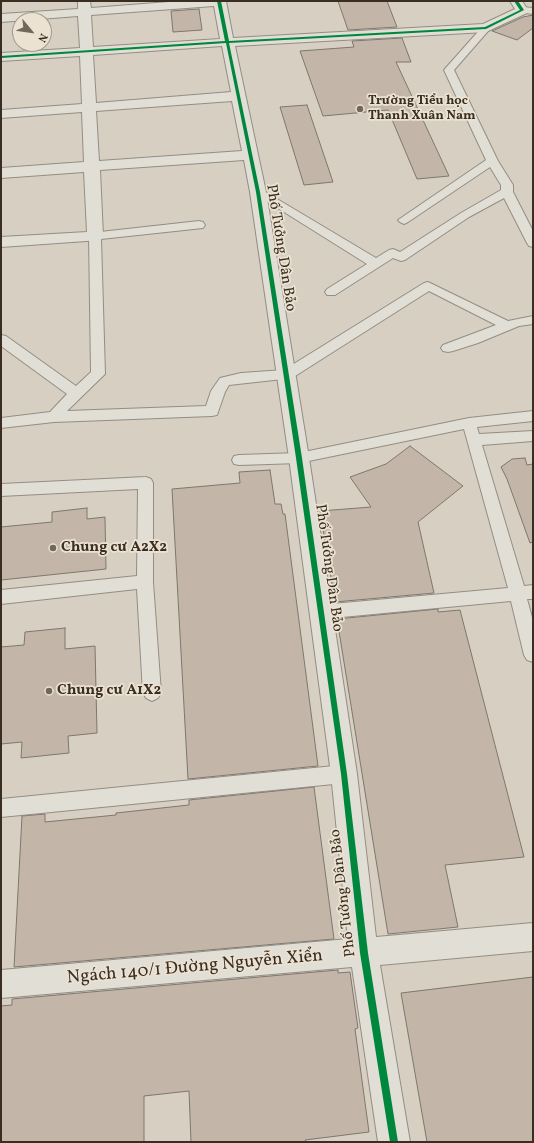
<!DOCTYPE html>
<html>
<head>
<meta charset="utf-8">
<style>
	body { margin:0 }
	#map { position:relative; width:534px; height:1143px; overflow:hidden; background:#d7d0c2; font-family:Vollkorn,serif }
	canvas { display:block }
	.frame { position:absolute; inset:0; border:2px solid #3a2e23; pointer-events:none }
	.north { position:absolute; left:12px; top:12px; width:40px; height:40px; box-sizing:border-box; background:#ebe2d2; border:1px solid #a49a8c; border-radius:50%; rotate:119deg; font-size:11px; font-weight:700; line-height:16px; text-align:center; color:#3a2e23 }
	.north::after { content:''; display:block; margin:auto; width:14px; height:18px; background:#71675b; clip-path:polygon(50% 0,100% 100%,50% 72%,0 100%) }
</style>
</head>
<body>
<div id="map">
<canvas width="534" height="1143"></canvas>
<div class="frame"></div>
<div class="north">N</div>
</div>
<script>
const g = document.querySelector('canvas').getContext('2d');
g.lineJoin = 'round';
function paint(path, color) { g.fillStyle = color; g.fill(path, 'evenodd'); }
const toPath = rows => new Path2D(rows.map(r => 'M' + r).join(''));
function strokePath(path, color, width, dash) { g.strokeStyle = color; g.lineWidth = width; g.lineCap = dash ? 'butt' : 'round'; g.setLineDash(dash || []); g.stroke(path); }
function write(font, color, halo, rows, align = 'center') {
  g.font = font + ' Vollkorn,serif'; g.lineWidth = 3.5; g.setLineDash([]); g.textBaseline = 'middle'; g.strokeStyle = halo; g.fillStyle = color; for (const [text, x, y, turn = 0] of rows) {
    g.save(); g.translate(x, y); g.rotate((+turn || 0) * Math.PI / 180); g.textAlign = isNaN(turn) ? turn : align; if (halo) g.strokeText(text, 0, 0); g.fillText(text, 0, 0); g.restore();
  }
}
const building = toPath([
	[338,1,387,1,397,27,348,30,338,1],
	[199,9,202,30,173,32,171,11,199,9],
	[533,15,533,28,517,40,492,31,523,17,533,15],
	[402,38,411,62,396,62,449,176,417,179,388,110,323,116,300,51,354,47,352,41,402,38],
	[307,105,333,182,304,185,280,107,307,105],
	[410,446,463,486,418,522,434,593,335,602,320,511,371,507,350,477,386,464,410,446],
	[525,458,527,465,533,464,533,542,530,543,507,479,501,467,512,459,525,458],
	[270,470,275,504,281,504,283,514,285,514,318,766,188,779,172,489,240,483,239,472,270,470],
	[87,508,87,519,105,517,106,569,1,580,1,527,52,522,52,512,87,508],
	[438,609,438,612,460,610,524,857,445,865,458,927,388,934,337,619,438,609],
	[65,628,65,649,95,646,97,733,68,736,69,753,21,758,22,742,1,744,1,647,24,645,25,632,65,628],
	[314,787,334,939,14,967,22,816,45,814,45,822,116,815,116,813,189,805,189,800,314,787],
	[338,970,338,973,350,972,358,1028,355,1029,369,1132,305,1140,306,1142,191,1142,189,1091,144,1096,144,1142,1,1142,1,1006,12,1005,12,999,338,970],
	[533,977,533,1142,427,1142,401,993,533,977]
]);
paint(building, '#c3b5a8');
strokePath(building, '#7d776e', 1);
const lane = toPath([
	[522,7,533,8,533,14,519,12,517,10,522,7],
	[486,25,491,28,489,30,454,70,498,161,513,185,513,192,533,231,533,247,529,246,527,243,504,198,469,217,405,260,401,261,393,258,335,295,327,295,325,292,327,289,367,264,252,192,254,190,262,190,376,258,389,250,393,249,400,252,461,213,501,190,501,185,490,167,408,222,404,224,400,222,398,220,486,160,444,70,483,26,486,25],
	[199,221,203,222,205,225,203,228,101,239,105,374,67,411,206,406,211,391,220,378,241,373,284,370,424,283,428,282,508,321,533,316,533,324,519,326,478,343,453,351,448,352,443,351,441,348,443,345,496,325,429,291,292,378,229,385,225,392,217,415,212,416,54,422,1,428,1,418,50,412,67,394,1,346,1,335,6,336,76,386,91,372,89,236,91,233,199,221],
	[533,411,533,421,477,427,479,434,533,431,533,441,482,445,524,586,533,585,533,599,527,599,533,621,533,662,527,660,524,655,511,601,321,619,315,617,313,612,315,607,321,605,508,588,464,429,299,463,239,465,234,464,232,460,234,456,239,455,299,453,469,418,533,411],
	[146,477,151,479,153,483,153,582,161,693,158,698,152,701,146,698,143,693,137,589,1,604,1,590,137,576,138,489,1,496,1,484,146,477],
	[344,765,351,768,353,774,351,780,344,783,1,817,1,799,344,765]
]);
const street = toPath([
	[78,1,90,1,91,8,182,1,226,1,233,38,483,24,515,9,510,1,522,1,528,10,527,13,486,32,235,46,266,192,309,458,357,774,376,937,533,923,533,951,380,965,410,1142,378,1142,352,967,1,998,1,970,348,939,331,774,289,458,250,192,244,160,100,170,103,236,101,240,1,247,1,237,87,232,84,172,1,178,1,168,84,162,82,112,1,118,1,110,82,104,80,56,1,61,1,53,80,48,78,16,1,22,1,14,78,9,78,1],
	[214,6,220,39,93,47,91,15,214,6],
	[222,46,231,92,96,103,93,55,222,46],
	[232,101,242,151,99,161,96,111,232,101]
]);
strokePath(lane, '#938d84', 2);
strokePath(street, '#938d84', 2);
paint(lane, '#e1ded6');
paint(street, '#e1ded6');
paint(toPath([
	[217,1,221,1,229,41,485,27,520,10,514,1,518,1,524,10,486,29,229,43,260,192,302,458,347,774,368,953,398,1142,390,1142,360,953,341,774,296,458,256,192,226,43,1,58,1,56,225,41,217,1]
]), '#00873e');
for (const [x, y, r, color] of [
	[360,109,4,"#71675b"],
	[53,548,4,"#71675b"],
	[49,691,4,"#71675b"]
]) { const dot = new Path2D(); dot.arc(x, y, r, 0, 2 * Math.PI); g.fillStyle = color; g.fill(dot); strokePath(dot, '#ebe2d2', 1.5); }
write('bold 13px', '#3a2e23', '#ebe2d2', [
	["Trường Tiểu học",368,102],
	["Thanh Xuân Nam",368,117]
], 'left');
write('15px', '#3a2e23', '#ebe2d2', [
	["Phố Tưởng Dân Bảo",280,248,81],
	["Phố Tưởng Dân Bảo",328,568,82],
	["Phố Tưởng Dân Bảo",344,893,-97]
]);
write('bold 15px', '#3a2e23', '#ebe2d2', [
	["Chung cư A2X2",61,548],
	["Chung cư A1X2",57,691]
], 'left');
write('18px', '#3a2e23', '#ebe2d2', [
	["Ngách 140/1 Đường Nguyễn Xiển",195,968,-5]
]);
</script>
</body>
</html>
